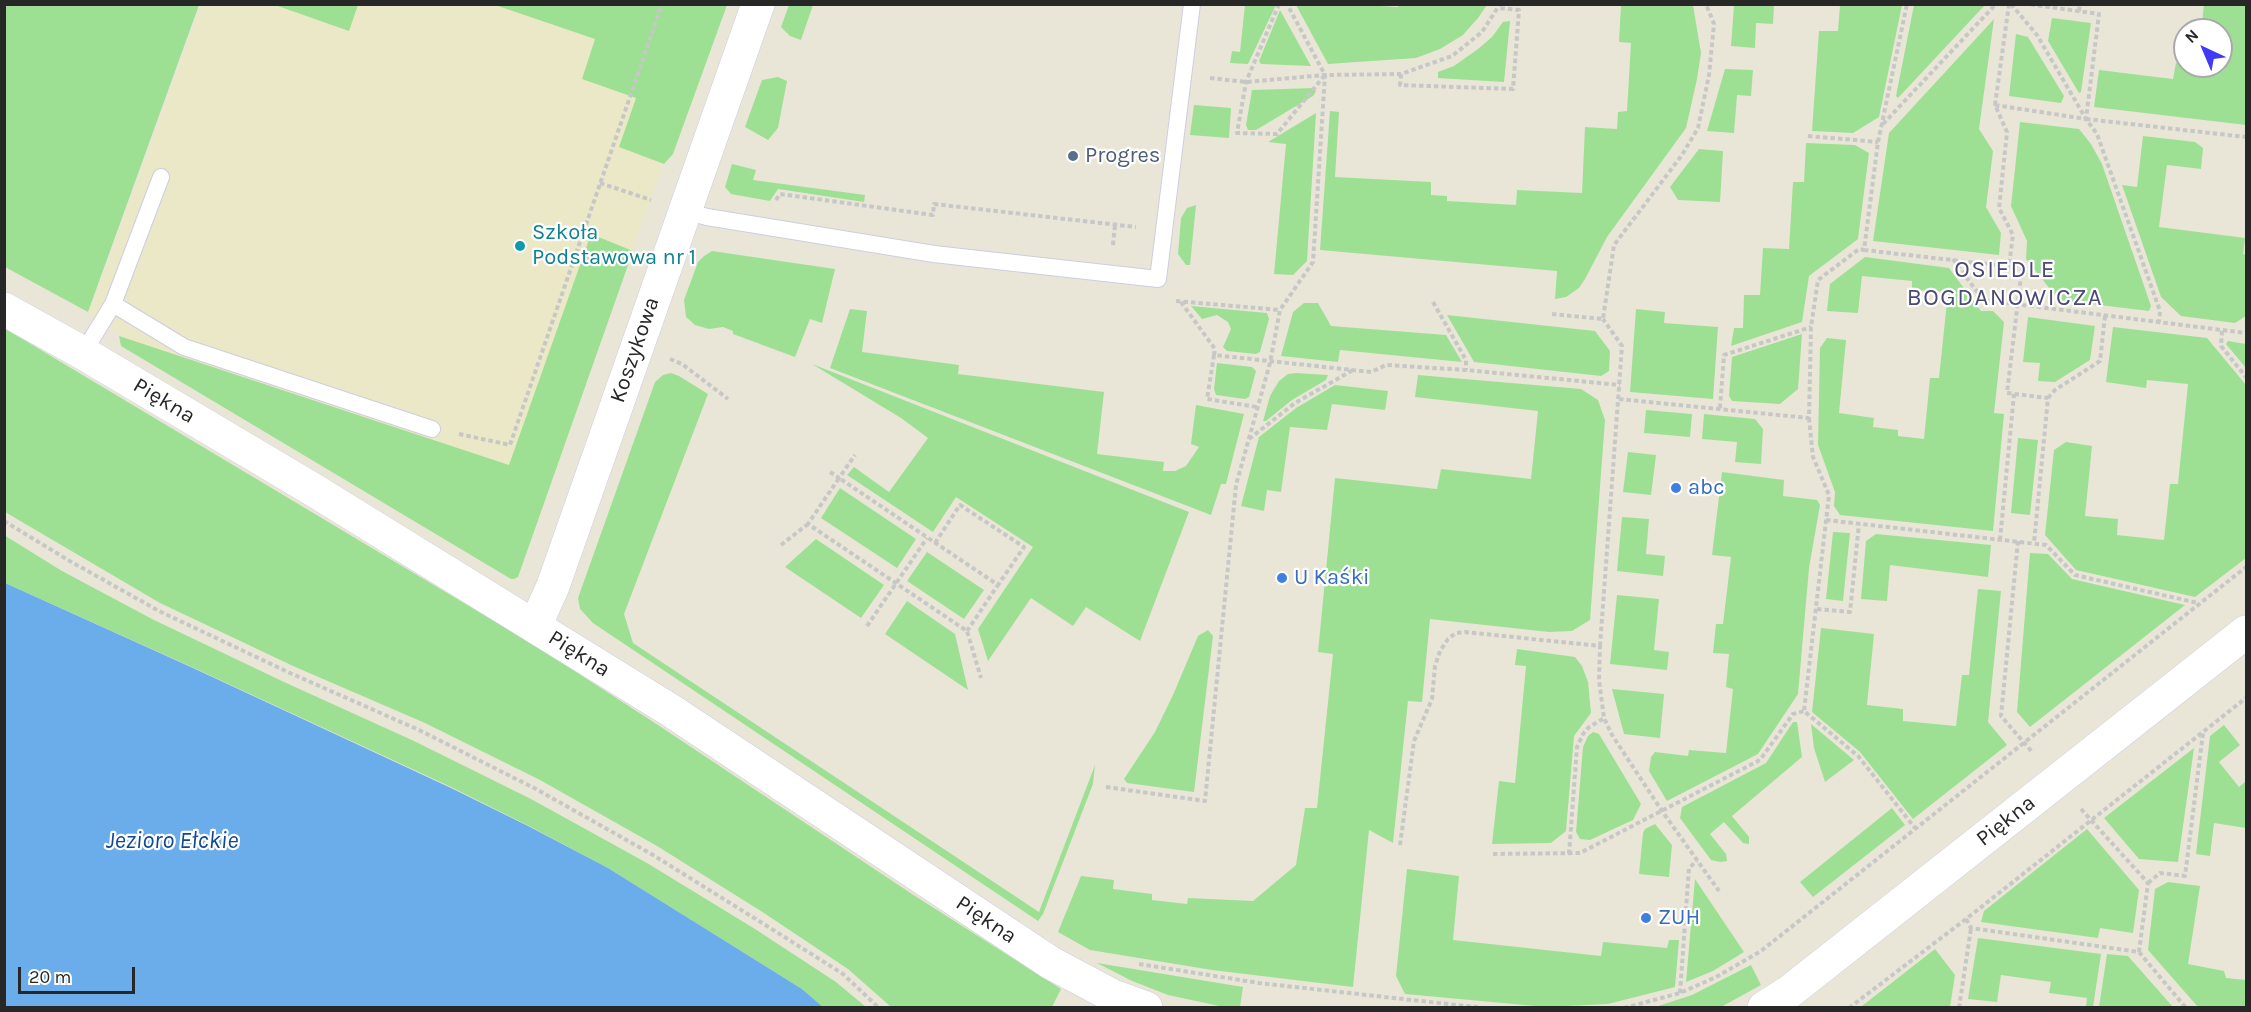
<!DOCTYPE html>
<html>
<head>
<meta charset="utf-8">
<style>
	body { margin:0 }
	#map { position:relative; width:2251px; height:1012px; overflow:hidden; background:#e9e6d8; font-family:Karla,sans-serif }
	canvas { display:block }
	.frame { position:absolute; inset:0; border:6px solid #272727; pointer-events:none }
	.north { position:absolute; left:2173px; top:18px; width:60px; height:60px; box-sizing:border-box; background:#fff; border:2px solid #a9a9a9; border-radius:50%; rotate:316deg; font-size:16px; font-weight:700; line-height:24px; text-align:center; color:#272727 }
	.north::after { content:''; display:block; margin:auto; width:21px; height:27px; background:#4039f5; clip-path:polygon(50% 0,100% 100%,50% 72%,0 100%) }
	.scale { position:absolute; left:18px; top:967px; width:117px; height:27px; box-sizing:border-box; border:3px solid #272727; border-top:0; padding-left:8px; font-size:18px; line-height:21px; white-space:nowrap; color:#272727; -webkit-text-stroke:4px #fff; paint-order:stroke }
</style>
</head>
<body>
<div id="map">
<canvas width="2251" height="1012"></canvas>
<div class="frame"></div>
<div class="north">N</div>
<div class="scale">20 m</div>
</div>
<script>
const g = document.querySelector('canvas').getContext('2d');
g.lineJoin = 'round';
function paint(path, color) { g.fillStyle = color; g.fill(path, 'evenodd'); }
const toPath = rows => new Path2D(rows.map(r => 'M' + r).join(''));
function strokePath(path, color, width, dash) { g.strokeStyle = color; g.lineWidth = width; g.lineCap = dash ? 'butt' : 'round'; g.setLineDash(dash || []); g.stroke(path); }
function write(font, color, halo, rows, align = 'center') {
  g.font = font + ' Karla,sans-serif'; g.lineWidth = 4.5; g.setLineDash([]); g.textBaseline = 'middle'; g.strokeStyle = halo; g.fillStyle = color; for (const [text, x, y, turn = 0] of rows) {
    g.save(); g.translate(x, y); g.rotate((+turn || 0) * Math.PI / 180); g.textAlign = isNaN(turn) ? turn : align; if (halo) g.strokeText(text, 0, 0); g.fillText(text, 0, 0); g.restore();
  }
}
paint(toPath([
	[201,5,719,5,522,563,501,563,89,315]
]), '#ebe8c7');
paint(toPath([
	[4,5,199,5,88,312,5,267],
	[275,5,358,5,349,31],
	[495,5,727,5,673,154,664,164,619,147,636,98,582,79,595,39],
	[789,5,813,5,801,40,790,36,781,27],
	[1245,5,1276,5,1248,64,1230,63,1232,51,1240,52],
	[1362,5,1398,7,1399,4,1487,5,1478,18,1463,35,1440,49,1416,58,1328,64,1296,5],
	[1621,5,1693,5,1701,53,1697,79,1686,128,1607,237,1585,279,1579,288,1566,297,1555,299,1557,271,1320,250,1330,111,1339,112,1335,177,1431,182,1431,195,1447,196,1447,201,1516,205,1517,190,1582,193,1585,127,1617,129,1618,112,1627,111,1631,43,1619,42],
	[1734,5,1774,5,1773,24,1756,23,1755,48,1731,46],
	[1840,5,1902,5,1879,117,1853,133,1812,131,1819,31,1838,31],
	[1914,5,1985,5,1898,98,1896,96],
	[2204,5,2246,5,2246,125,2094,107,2099,70,2173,79,2176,63,2185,66,2221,66,2221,30,2201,30],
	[1280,10,1311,66,1261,64,1259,61],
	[2052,18,2091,23,2081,92,2079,93,2048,41],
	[1994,19,1979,129,1993,151,1986,207,2001,233,1999,255,1873,241,1889,133],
	[1510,21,1504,82,1438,78,1438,72,1454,66,1478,49,1492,37,1503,22],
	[2016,34,2028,37,2064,96,2061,103,2009,96],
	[1725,69,1753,70,1751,96,1737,95,1734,133,1707,131],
	[778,77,787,81,778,128,768,140,745,127,762,80],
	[1314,88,1316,91,1313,96,1256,130,1248,130,1246,125,1252,90],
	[1194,105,1231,108,1229,138,1190,135],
	[1316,113,1307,261,1293,275,1274,274,1286,144,1268,142],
	[2020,122,2079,129,2091,144,2102,164,2151,306,2149,311,2059,300,2026,259,2027,241,2011,206],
	[2143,136,2195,142,2203,148,2201,169,2167,165,2159,227,2245,238,2243,254,2246,255,2246,316,2235,323,2181,316,2161,297,2122,185,2137,187],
	[1806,143,1855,145,1869,153,1858,239,1809,276,1802,322,1731,346,1734,328,1743,328,1744,295,1760,295,1763,248,1789,249,1793,182,1804,182],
	[1699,149,1723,151,1720,202,1678,200,1670,187],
	[732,164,756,170,753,180,865,195,864,202,778,189,770,201,731,194,725,187],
	[1196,205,1190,265,1186,265,1178,254,1181,218,1187,208],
	[591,234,633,251,518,577,514,579,511,579,121,346,119,336,509,465],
	[712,251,835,269,822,323,810,319,795,357,733,334,733,331,723,327,709,329,695,325,686,317,684,300,698,262,704,256],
	[1865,257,1949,268,1981,311,1993,311,2004,322,1994,413,2004,414,1993,531,1840,515,1834,506,1835,492,1818,445,1820,348,1827,338,1846,340,1839,413,1874,418,1873,427,1898,430,1898,436,1924,439,1930,378,1939,378,1948,292,1912,290,1912,281,1862,276,1858,313,1827,311,1830,284],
	[1304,303,1318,303,1331,326,1446,335,1462,362,1340,350,1338,362,1281,356,1293,312],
	[1191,306,1267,313,1269,319,1260,352,1256,354,1227,351,1223,347,1231,329,1228,322,1217,315,1202,319],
	[850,309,867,311,862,352,959,365,958,374,1104,392,1097,454,1164,462,1163,471,1175,471,1186,466,1199,447,1191,444,1196,405,1244,414,1226,484,1221,484,1211,515,830,368],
	[1636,309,1665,312,1664,323,1718,327,1713,399,1630,392],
	[1447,315,1595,331,1610,351,1609,371,1601,376,1474,362],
	[2028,317,2095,326,2090,360,2055,382,2038,381,2040,363,2023,362],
	[2113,327,2207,338,2246,385,2246,558,2195,597,2076,570,2045,535,2054,450,2066,442,2092,446,2085,516,2118,519,2117,535,2164,540,2170,484,2178,484,2188,384,2147,380,2146,388,2106,382],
	[4,328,539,648,658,725,912,894,1061,989,1052,1007,891,1007,848,969,764,913,657,846,540,780,425,723,293,666,160,603,5,512],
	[1802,334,1798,389,1780,404,1732,401,1729,396,1732,357],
	[2228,341,2246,344,2246,368,2226,344],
	[1217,363,1252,367,1256,371,1249,397,1245,399,1216,395,1214,389],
	[812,364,1189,512,1140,641,1086,607,1073,626,1031,598,988,661,978,629,1033,547,956,497,933,532,847,475,854,467,889,492,928,438,901,418],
	[671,373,679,376,708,394,624,614,633,643,1039,912,1095,765,1093,784,1043,914,1038,921,593,623,580,609,578,598,655,382,663,375],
	[1296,373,1328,375,1326,380,1292,400,1266,421,1263,421,1270,396,1279,381,1288,374],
	[1418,375,1581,389,1598,400,1605,420,1590,620,1572,631,1549,632,1430,619,1422,702,1408,701,1393,843,1369,830,1353,987,1212,970,1090,950,1058,932,1081,876,1114,880,1113,889,1152,894,1152,900,1187,904,1188,898,1253,901,1296,865,1305,808,1317,808,1333,654,1318,652,1335,478,1437,489,1441,469,1531,479,1538,411,1415,397],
	[1335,385,1388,391,1385,410,1332,404,1327,430,1290,427,1281,492,1267,490,1264,511,1241,506,1259,437,1296,408],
	[1646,410,1692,414,1690,437,1644,433],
	[1704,414,1755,419,1763,429,1761,464,1735,462,1737,442,1702,439],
	[2018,438,2038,440,2030,515,2011,513],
	[1628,452,1656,455,1651,495,1623,492],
	[1722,472,1784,480,1783,496,1817,500,1820,505,1809,568,1798,694,1758,754,1667,801,1649,771,1651,757,1655,752,1688,756,1689,750,1726,753,1733,689,1726,687,1729,654,1713,653,1716,624,1723,624,1731,557,1712,555],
	[840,488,916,539,897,568,821,518],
	[1622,517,1649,519,1646,554,1665,556,1663,576,1617,571],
	[1833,532,1850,533,1843,601,1826,599],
	[1876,534,1991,545,1988,577,1890,565,1887,601,1861,599,1866,541],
	[4,535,62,571,154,620,284,682,414,741,531,799,647,863,755,929,836,982,866,1007,823,1007,802,989,608,868,529,826,451,787,194,668,5,583],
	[816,539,884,585,861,618,785,567],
	[927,552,984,590,964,619,907,581],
	[2030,553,2048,554,2072,579,2185,605,2030,727,2017,712],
	[1978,589,2001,591,1988,722,2007,745,1913,819,1860,752,1812,712,1821,628,1874,634,1867,705,1903,709,1903,721,1956,726,1962,675,1969,675],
	[1617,595,1659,599,1654,650,1669,652,1667,670,1610,664],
	[907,601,955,634,968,690,885,634],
	[1208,630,1213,636,1194,792,1127,783,1124,779,1155,732,1173,695,1198,636],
	[1517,649,1575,657,1582,666,1588,682,1591,713,1574,736,1566,831,1551,843,1492,844,1499,781,1515,783,1526,666,1515,665],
	[1612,689,1664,694,1660,738,1624,734],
	[1793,722,1797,722,1802,757,1732,816,1749,837,1749,844,1743,843,1724,822,1710,834,1726,854,1727,861,1720,862,1711,860,1680,818,1682,807,1766,763],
	[1811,724,1854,760,1825,782,1814,748],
	[2224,725,2240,745,2219,762,2239,787,2246,781,2246,828,2214,823,2210,856,2196,854,2210,736],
	[1593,732,1599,734,1641,804,1633,820,1590,840,1580,839,1576,832,1583,747,1588,736],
	[2194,748,2178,862,2139,859,2104,818],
	[1892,808,1905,825,1813,897,1800,882],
	[1655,824,1672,845,1669,877,1639,874,1643,833,1645,829],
	[2087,829,2139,890,2133,933,2100,928,2098,938,1981,922,1984,911],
	[1407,869,1459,876,1453,940,1601,956,1603,942,1667,948,1669,940,1679,940,1675,987,1608,1004,1546,1007,1405,994,1396,976],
	[1695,879,1744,952,1713,971,1686,982],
	[2168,882,2200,886,2188,964,2224,971,2226,978,2246,980,2246,1007,2198,1007,2148,950,2155,889],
	[1978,938,2101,954,2093,1007,2086,1007,2087,998,2049,993,2051,982,2001,975,1997,1002,1968,999],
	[1935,949,1955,975,1950,1007,1862,1006],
	[2107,954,2128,956,2173,1007,2099,1007],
	[1097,963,1243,987,1240,1007,1224,1007,1168,995,1132,981],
	[1751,965,1761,985,1721,1007,1655,1007,1692,995]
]), '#9de094');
paint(toPath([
	[5,583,193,668,451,788,528,826,608,868,802,989,823,1007,5,1007]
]), '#6baceb');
const lane = toPath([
	[685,211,707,217,934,254,1158,279,1192,4],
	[113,304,184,347,432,429],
	[83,353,113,304,161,177]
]);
const street = toPath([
	[4,309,83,353,312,489,670,710,1051,963,1113,996,1146,1008],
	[535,626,553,586,758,4],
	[1764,1008,1789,992,2246,632]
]);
strokePath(lane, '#cecde0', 18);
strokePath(street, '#cecde0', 34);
strokePath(toPath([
	[1279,4,1246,82,1237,133,1277,134,1324,76],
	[2009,4,1995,105,2007,132,1999,208,2013,235,2009,266],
	[2011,4,2037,35,2086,119,2097,134,2160,311,2159,322],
	[2079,11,2080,4],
	[1401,74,1400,85,1513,89,1519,10,1499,8],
	[1210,78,1246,82,1325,75,1401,74,1452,56,1482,32,1500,4],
	[1995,105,2086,119,2099,14,2028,4],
	[2086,119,2246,137],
	[1883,124,1996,4],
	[1808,136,1878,142],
	[600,183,651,200],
	[776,200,780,194,933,215,934,204,1136,227],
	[1113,245,1115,225],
	[1864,250,2022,268,2007,393,2048,398,2034,543],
	[1953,259,1983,300,2246,333],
	[1176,301,1280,310],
	[1181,302,1215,349,1214,355,1371,372,1386,365,1466,370,1620,385],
	[1433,302,1466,360,1466,370],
	[1552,314,1603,319,1614,245,1682,155,1698,128,1709,75,1714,24,1706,4],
	[2222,331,2221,346,2246,377],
	[1214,355,1207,399,1257,407],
	[670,359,682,364,728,399],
	[2048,398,2055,390,2100,361,2105,316],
	[1619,399,1809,418,1811,327,1818,280,1859,249,1864,250,1878,142,1907,4],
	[1720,408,1724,355,1811,327],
	[1809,418,1813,457,1829,495,1804,711,1858,756,1915,828],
	[459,434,510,445,662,4],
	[1249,439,1295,403,1353,370],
	[830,472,839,478,855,455],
	[1826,520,2046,545,2075,575,2198,603],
	[4,521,68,560,159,611,290,673,419,730,536,789,653,855,759,921,843,974,879,1008],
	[2000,540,2014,394],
	[2018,541,2001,716,2033,753],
	[935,543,960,505,1024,547,998,585],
	[781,545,808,524],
	[1817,609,1850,612,1859,524],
	[867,626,927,538],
	[967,631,998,585,839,478,808,524,967,631,981,678],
	[1600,646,1622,346,1603,319],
	[1106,787,1205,801,1236,485,1270,363,1280,310,1313,262,1325,75,1287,4],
	[2081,809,2148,883,2139,952],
	[1400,845,1414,741,1432,699,1435,666,1440,651,1448,639,1456,633,1465,632,1600,646,1599,680,1604,718,1612,735,1662,811,1719,891],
	[1493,854,1580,853,1760,760,1793,714,1804,711],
	[1569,854,1577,747,1583,734,1588,728,1604,718],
	[2148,883,2160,873,2185,876,2203,733],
	[1966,919,1971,928,2139,952,2186,1008],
	[1139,964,1259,983,1484,1008],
	[1680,993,1689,868,1697,861],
	[1624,1008,1680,993,1716,977,1761,951,2246,567],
	[1849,1008,1966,919,2246,698],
	[1959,1008,1971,928]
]), '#c7c7c7', 4, [4.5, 3]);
strokePath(lane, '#fff', 16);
strokePath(street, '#fff', 33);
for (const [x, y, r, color] of [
	[1073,156,6,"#5c6f8a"],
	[520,246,6,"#0f9aa8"],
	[1676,488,6,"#3f7fe0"],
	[1282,578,6,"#3f7fe0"],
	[1646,918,6,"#3f7fe0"]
]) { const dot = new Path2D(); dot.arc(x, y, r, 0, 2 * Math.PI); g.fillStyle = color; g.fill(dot); strokePath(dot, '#fff', 2); }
write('22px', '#4e5e75', '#fff', [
	["Progres",1085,156]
], 'left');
write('22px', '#0d838f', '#fff', [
	["Szkoła",532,233],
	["Podstawowa nr 1",532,258]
], 'left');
write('22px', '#272727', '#fff', [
	["Koszykowa",635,350,-71],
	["Piękna",164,401,31],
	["Piękna",579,654,32],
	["Piękna",2006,821,-38],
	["Piękna",986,920,34]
]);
write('22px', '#366cbe', '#fff', [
	["abc",1688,488],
	["U Kaśki",1294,578],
	["ZUH",1658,918]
], 'left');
g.letterSpacing = '1.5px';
write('24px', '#4b4975', '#fff', [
	["OSIEDLE",2005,270],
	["BOGDANOWICZA",2005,298]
]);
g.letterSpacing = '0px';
write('italic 24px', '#104891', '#fff', [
	["Jezioro Ełckie",172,841]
]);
</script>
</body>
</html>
